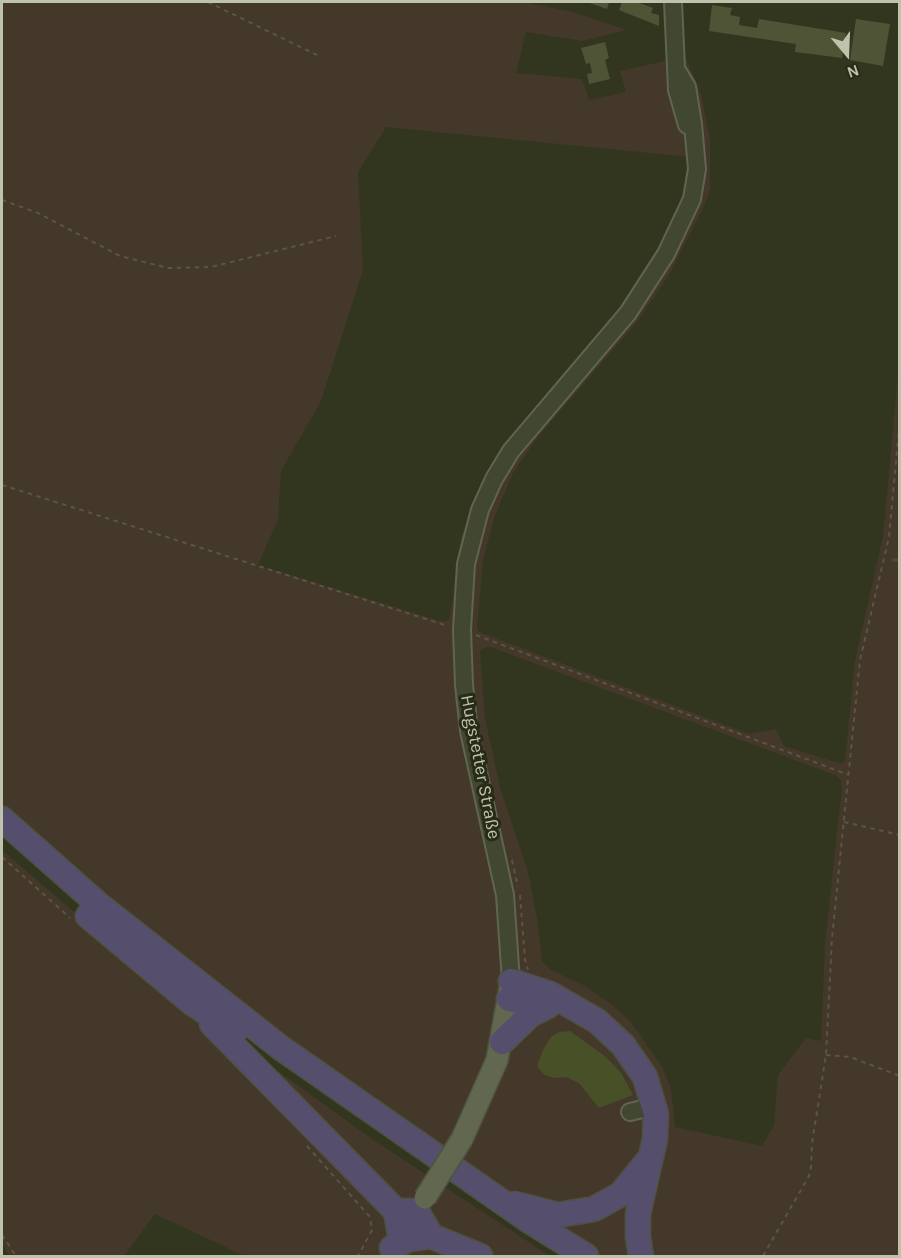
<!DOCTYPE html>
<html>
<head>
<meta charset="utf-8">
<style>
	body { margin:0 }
	#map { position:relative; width:901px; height:1258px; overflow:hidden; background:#32361f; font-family:Karla,sans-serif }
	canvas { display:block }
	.frame { position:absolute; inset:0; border:3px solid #bec4ac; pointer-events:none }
	.north { position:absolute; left:817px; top:24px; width:60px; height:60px; -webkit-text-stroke:4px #272b18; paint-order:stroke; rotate:161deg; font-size:16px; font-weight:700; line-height:24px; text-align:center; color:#bec4ac }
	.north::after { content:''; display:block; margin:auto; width:21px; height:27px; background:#bec4ac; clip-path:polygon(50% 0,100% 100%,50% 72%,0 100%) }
</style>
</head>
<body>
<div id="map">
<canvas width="901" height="1258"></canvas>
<div class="frame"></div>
<div class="north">N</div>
</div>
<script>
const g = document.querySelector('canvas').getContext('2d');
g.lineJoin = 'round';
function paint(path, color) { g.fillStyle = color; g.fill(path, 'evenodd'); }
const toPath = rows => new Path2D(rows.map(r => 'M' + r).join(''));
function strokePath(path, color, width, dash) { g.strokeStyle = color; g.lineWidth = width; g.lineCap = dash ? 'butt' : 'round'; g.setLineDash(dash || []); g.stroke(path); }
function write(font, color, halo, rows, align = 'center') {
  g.font = font + ' Karla,sans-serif'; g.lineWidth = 6; g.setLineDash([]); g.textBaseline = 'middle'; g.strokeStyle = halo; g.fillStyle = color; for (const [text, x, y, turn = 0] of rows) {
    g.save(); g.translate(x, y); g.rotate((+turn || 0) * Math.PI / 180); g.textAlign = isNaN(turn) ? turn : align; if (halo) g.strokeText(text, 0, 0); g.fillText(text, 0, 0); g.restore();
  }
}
paint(toPath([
	[2,2,525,2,572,12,627,30,582,41,526,32,516,73,582,79,589,100,626,92,620,71,679,58,678,40,685,41,685,56,701,93,710,140,710,190,704,206,669,275,637,322,537,438,513,473,494,518,483,560,477,628,479,632,749,734,776,729,784,746,842,764,845,761,855,661,883,536,899,364,899,1256,599,1256,380,1114,2,813],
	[386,127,691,157,685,198,649,264,618,310,501,449,485,476,472,503,461,538,450,618,446,621,440,621,258,565,278,519,281,471,321,401,363,270,358,172],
	[488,646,835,775,841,780,842,788,825,943,821,1041,806,1038,778,1075,774,1125,762,1146,675,1127,671,1088,663,1068,630,1021,611,1004,583,985,551,970,542,961,537,918,528,872,500,788,485,718,480,651],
	[2,850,196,1017,383,1204,390,1227,388,1242,380,1256,245,1256,155,1214,124,1256,9,1256,2,1244],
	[235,1040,372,1139,550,1256,492,1256,433,1230,435,1225,434,1211,411,1197,405,1205],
	[416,1245,468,1256,401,1256]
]), '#44382b');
paint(toPath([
	[570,1031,606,1057,621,1073,633,1095,599,1108,579,1083,567,1077,555,1078,544,1075,537,1066,543,1050,551,1037,559,1032]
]), '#485028');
strokePath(toPath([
	[893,560,900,560]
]), '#485028', 3);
paint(toPath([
	[587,2,609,2,607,9],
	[622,2,637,2,653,8,651,13,659,15,659,26,619,10],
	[712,5,732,8,730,15,740,17,739,25,757,28,759,19,846,33,842,58,795,52,796,44,709,31],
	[856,19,890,24,883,66,850,60],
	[605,42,609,58,605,60,610,79,589,84,587,74,592,73,590,63,586,64,581,48]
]), '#4f5437');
const minor = toPath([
	[673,2,677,90,687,125],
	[511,981,505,895,469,731,464,685,462,630,466,564,480,510,494,479,511,451,628,313,666,254,692,199,697,169,693,124,687,87,678,72],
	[630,1112,655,1106]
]);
const major = toPath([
	[462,1139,497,1060,511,983]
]);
const highway = toPath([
	[2,819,98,904,281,1048,528,1220,586,1256],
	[88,916,192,1003,235,1031],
	[511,981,550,994,597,1021,623,1045,645,1077,656,1114,655,1139,638,1214,638,1237,641,1256],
	[509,999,548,1006],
	[212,1024,396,1211,400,1235],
	[502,1042,530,1015,548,1006],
	[515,1204,558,1215,594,1209,621,1194,646,1163],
	[396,1211,417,1211,431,1236],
	[392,1248,409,1239,431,1236,480,1256]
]);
strokePath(minor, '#606550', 20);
strokePath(major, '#4e533f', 24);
strokePath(highway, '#4d513d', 27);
strokePath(toPath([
	[208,2,321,57],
	[2,200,38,213,120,256,168,268,211,267,336,236],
	[2,485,448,626],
	[476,635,849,775],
	[844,822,900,835],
	[2,857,70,918],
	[512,860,518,887],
	[520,895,525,960,528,970],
	[826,1055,850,1057,900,1076],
	[307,1146,370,1217,372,1230,358,1256],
	[2,1235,16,1256],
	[763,1256,809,1176,811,1167,812,1143,826,1055,832,938,860,660,889,537,900,418]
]), '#5b5544', 2, [4.5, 4.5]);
strokePath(minor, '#424732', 16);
strokePath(major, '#626750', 21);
strokePath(highway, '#554f6d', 24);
const majorBridge = toPath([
	[425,1198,462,1139]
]);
strokePath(majorBridge, '#4e533f', 24, []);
strokePath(majorBridge, '#626750', 21);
write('18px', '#bec4ac', '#272b18', [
	["Hugstetter Straße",480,767,79]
]);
</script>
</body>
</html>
